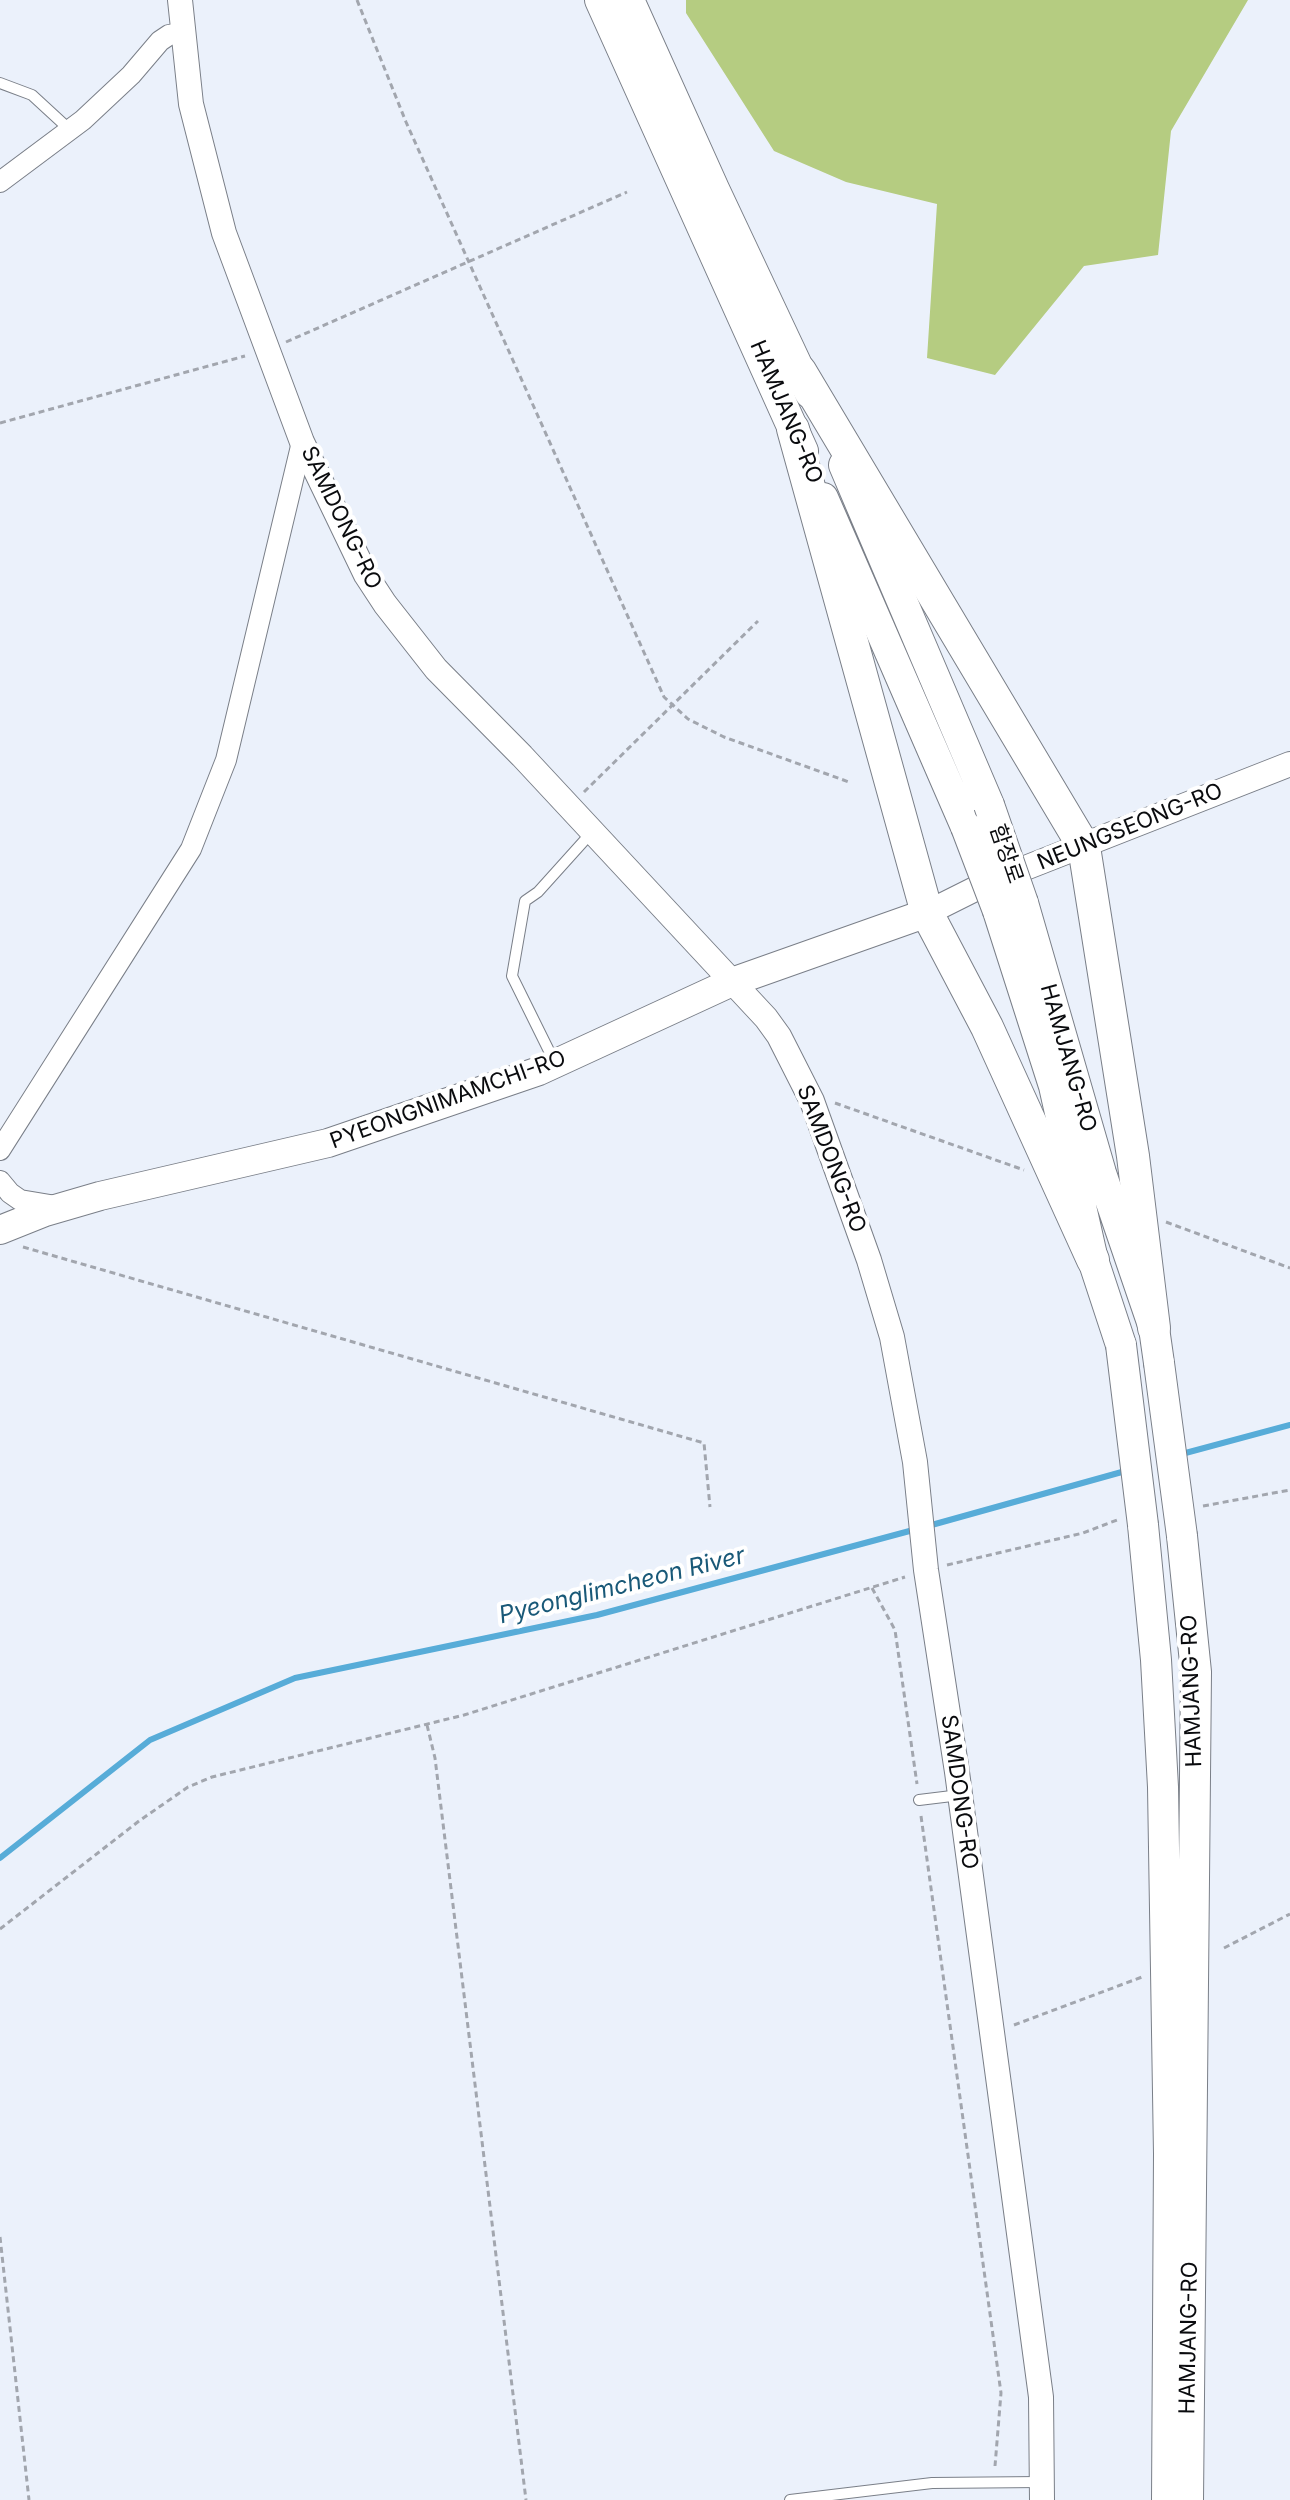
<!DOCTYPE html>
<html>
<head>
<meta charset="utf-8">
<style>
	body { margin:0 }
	canvas { display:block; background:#ebf1fb }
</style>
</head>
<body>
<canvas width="1290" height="2500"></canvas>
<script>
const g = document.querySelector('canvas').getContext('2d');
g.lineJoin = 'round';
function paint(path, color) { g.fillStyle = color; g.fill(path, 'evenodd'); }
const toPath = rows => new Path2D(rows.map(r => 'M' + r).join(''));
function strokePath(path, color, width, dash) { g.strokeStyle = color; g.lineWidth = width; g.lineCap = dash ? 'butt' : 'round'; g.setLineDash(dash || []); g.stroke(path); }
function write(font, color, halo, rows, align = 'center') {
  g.font = font + ' Inter,"Noto Sans KR",sans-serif'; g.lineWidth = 8; g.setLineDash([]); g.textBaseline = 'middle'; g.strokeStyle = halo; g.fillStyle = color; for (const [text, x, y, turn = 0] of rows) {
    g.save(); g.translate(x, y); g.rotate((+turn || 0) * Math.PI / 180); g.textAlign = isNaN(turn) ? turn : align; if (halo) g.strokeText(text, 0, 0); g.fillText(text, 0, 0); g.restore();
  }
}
paint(toPath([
	[686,0,1248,0,1171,131,1158,255,1084,266,995,375,927,358,937,204,846,182,774,151,686,13]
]), '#b5cc81');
strokePath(toPath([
	[1178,1455,1290,1425],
	[928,1526,1129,1470],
	[0,1858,150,1740,295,1678,597,1615,917,1529]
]), '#57acd8', 6);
const service = toPath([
	[0,83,32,95,70,130],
	[555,1063,512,976,525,901,538,892,592,832],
	[919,1800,960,1795],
	[790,2500,932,2483,1040,2482]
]);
const minor = toPath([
	[0,182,83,120,131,75,160,41,169,35,182,33],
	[0,1150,191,849,226,760,302,442],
	[0,1181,10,1193,20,1200,56,1206]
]);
const tertiary = toPath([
	[180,0,191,104,224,233,302,442,366,575,385,604,436,669,522,756,766,1018,779,1036,812,1101,869,1260,892,1337,915,1462,926,1570,957,1772,1041,2397,1042,2500],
	[927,913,987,883,1290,764]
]);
const secondary = toPath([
	[0,1230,45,1212,100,1196,328,1143,539,1071,732,982,927,913]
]);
const primary = toPath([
	[600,0,803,451],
	[629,0,714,189,810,393],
	[844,465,989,805],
	[823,498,966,827],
	[1023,903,1101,1173,1154,1328,1159,1363],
	[998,911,1054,1086,1093,1260,1121,1345],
	[1143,1525,1156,1660,1163,1787,1169,2154,1167,2500],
	[1182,1536,1196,1672,1188,2500]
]);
const trunk = toPath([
	[800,371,1084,847,1133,1156,1154,1328],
	[793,429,927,913,987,1027,1093,1260]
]);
strokePath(service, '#7a7f88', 12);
strokePath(minor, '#7a7f88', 22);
strokePath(tertiary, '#7a7f88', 26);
strokePath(secondary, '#7a7f88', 30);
strokePath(primary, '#7a7f88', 32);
strokePath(trunk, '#7a7f88', 34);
strokePath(toPath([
	[357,0,406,122,664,697,688,719,724,737,849,782],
	[286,342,627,192],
	[0,423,245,356],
	[584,792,758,621],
	[835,1103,1024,1170],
	[1166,1222,1290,1268],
	[23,1247,704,1443,710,1507],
	[1203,1506,1290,1490],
	[947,1565,1083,1533,1117,1520],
	[872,1588,895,1630,917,1784],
	[427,1725,435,1758,526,2500],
	[921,1816,1001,2393,995,2466],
	[0,1929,139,1821,188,1787,212,1777,464,1715,905,1577],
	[1224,1948,1290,1914],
	[1014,2025,1142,1977],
	[0,2237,29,2500]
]), '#a2a6ae', 3, [6, 4]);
strokePath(service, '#fff', 10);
strokePath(minor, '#fff', 20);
strokePath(tertiary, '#fff', 24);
strokePath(secondary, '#fff', 28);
strokePath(primary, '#fff', 30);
strokePath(trunk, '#fff', 32);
const primaryBridge = toPath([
	[989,805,1023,903],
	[966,827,998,911],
	[1121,1345,1143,1525],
	[1159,1363,1182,1536]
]);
strokePath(primaryBridge, '#7a7f88', 32, []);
strokePath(primaryBridge, '#fff', 30);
write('22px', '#0a0b0e', '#fff', [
	["HAMJANG-RO",786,412,67],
	["SAMDONG-RO",341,518,64],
	["NEUNGSEONG-RO",1130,827,-22],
	["함장로",1006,854,71],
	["HAMJANG-RO",1068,1058,74],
	["PYEONGNIMAMCHI-RO",448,1100,-20],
	["SAMDONG-RO",831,1159,69],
	["HAMJANG-RO",1192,1691,-92],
	["SAMDONG-RO",959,1792,82],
	["HAMJANG-RO",1189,2338,-89]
]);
write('italic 24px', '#195978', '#fff', [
	["Pyeonglimcheon River",622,1586,-14]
]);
</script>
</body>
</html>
